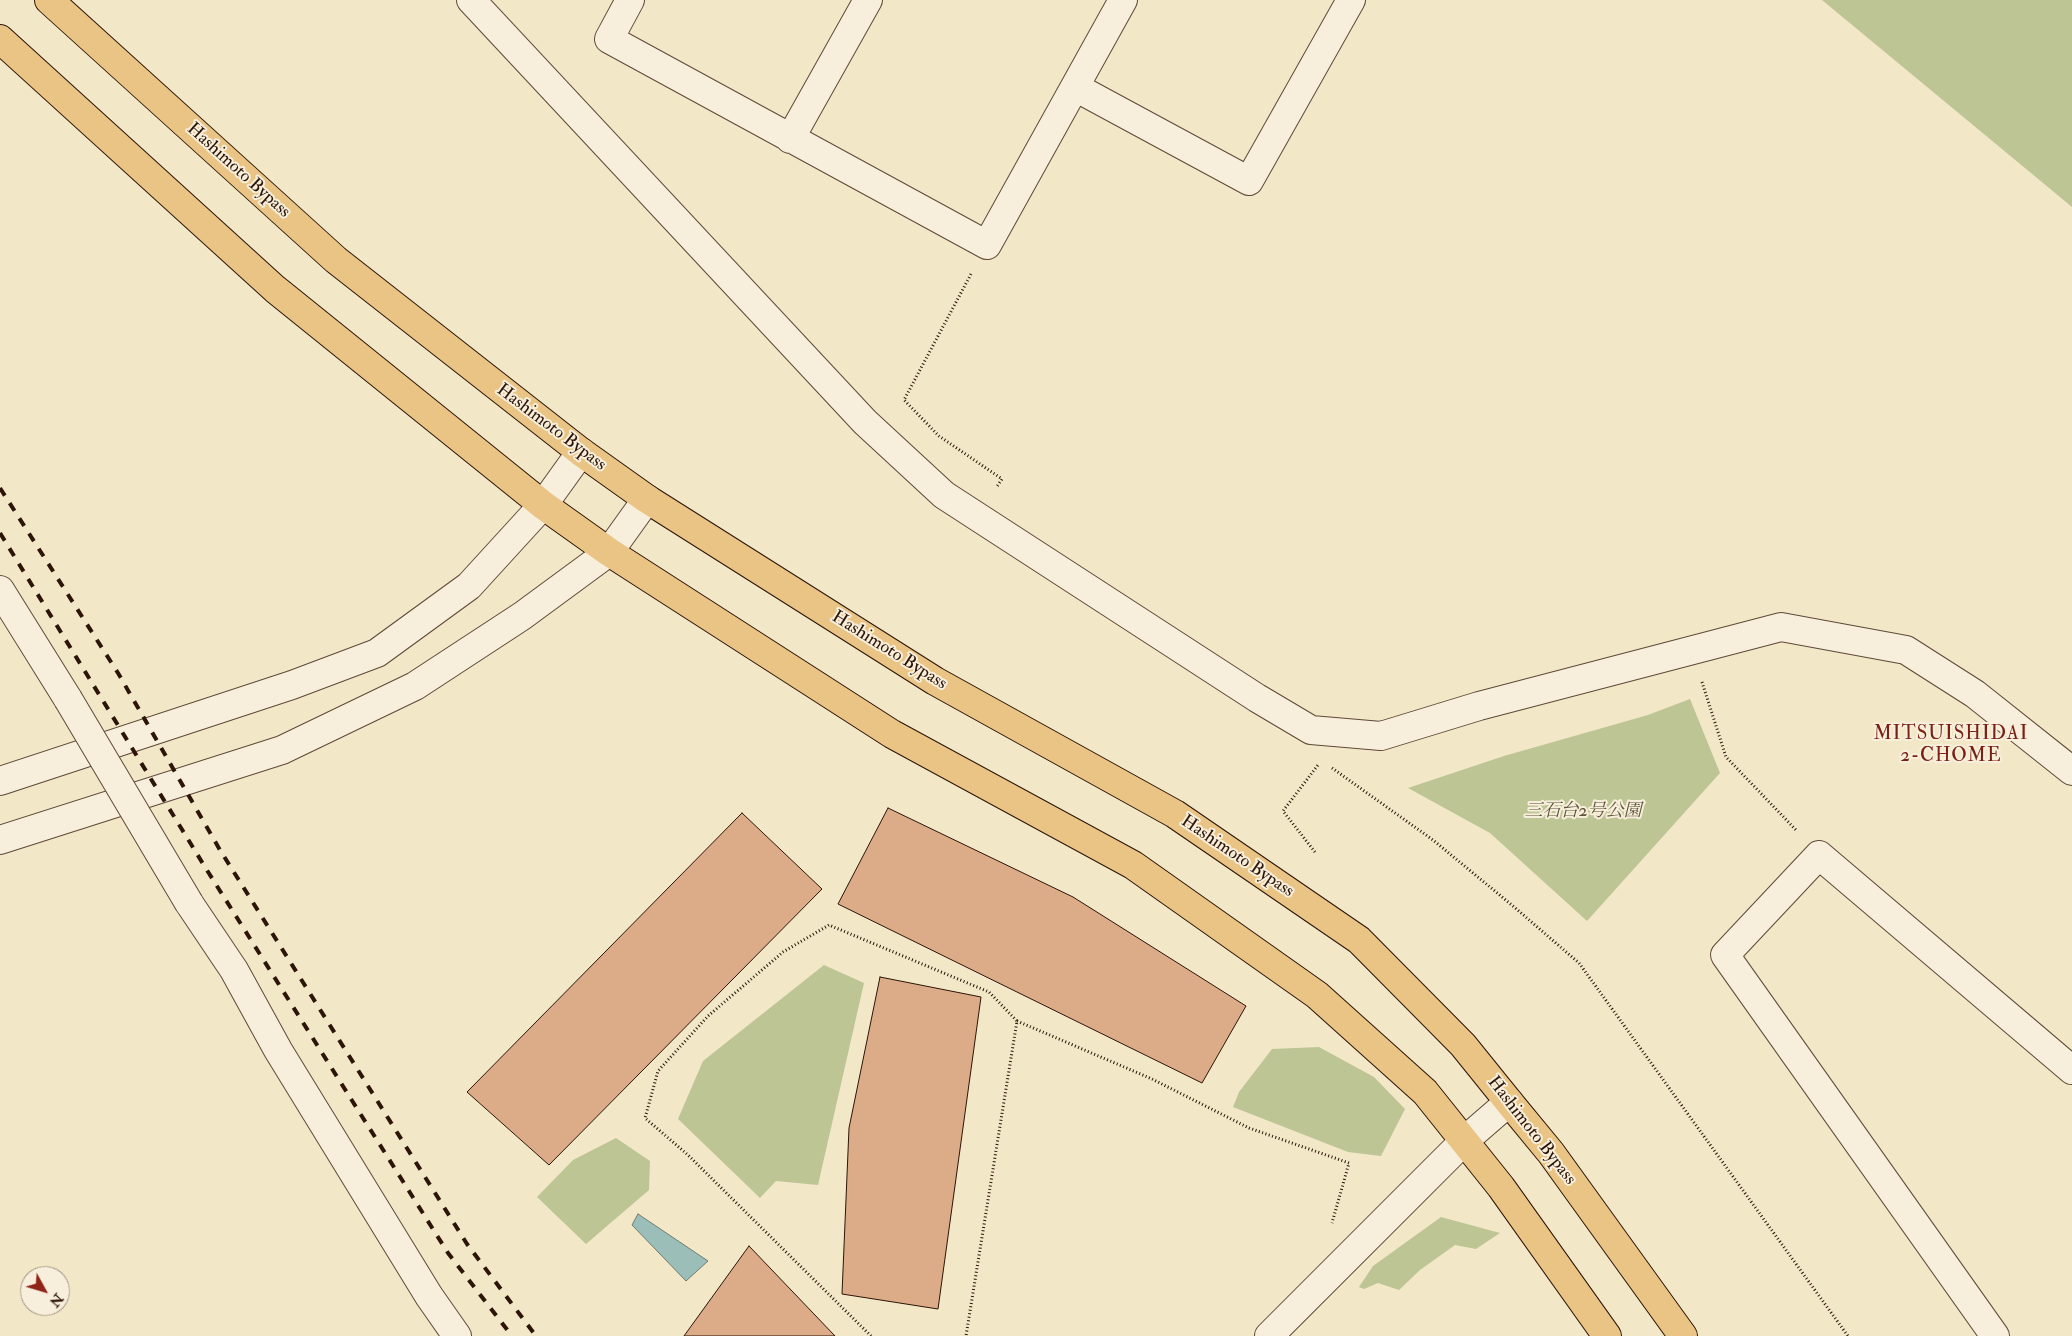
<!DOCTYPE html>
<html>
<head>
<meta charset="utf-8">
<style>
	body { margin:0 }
	#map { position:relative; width:2072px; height:1336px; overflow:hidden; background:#f2e7c7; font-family:"IM FELL Double Pica",serif }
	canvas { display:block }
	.north { position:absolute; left:20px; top:1266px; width:50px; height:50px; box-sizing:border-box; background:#f7efdb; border:1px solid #a69787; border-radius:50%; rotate:129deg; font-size:14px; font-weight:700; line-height:20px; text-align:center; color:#2c1408 }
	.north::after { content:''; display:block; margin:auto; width:18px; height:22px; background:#8f2418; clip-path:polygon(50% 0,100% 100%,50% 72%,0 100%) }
</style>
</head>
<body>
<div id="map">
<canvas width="2072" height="1336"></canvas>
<div class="north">N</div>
</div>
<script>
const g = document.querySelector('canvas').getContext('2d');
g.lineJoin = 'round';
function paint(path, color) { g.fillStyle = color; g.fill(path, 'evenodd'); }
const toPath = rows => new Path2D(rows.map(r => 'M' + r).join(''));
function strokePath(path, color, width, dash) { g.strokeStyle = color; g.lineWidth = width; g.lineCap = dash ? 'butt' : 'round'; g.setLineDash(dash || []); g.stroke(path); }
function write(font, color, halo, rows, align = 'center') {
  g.font = font + ' "IM FELL Double Pica","Noto Serif JP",serif'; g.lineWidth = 4; g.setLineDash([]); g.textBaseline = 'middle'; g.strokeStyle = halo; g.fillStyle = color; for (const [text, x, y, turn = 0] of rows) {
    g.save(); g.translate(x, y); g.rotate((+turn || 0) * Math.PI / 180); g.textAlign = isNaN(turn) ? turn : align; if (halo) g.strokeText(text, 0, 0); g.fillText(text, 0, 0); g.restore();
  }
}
paint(toPath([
	[1822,0,2072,0,2072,207],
	[1690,699,1720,773,1587,921,1490,833,1408,788,1504,756,1648,715],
	[824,965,864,983,818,1185,776,1181,760,1198,678,1119,703,1061],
	[1319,1047,1374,1077,1405,1109,1381,1156,1348,1152,1233,1107,1239,1092,1272,1049],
	[616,1138,650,1161,649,1190,586,1244,537,1197,573,1160],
	[1441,1217,1500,1233,1476,1249,1455,1245,1420,1270,1399,1290,1378,1283,1364,1289,1359,1287,1373,1266]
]), '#bdc594');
const water = toPath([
	[638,1214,708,1261,686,1281,632,1225,638,1214]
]);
paint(water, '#9bbfb8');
strokePath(water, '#6f7b72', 1);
const building = toPath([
	[888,808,1073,897,1246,1006,1202,1083,838,904,888,808],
	[742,813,822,889,549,1165,467,1092,742,813],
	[880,977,981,997,938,1309,842,1294,849,1128,880,977],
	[749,1246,835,1336,684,1336,749,1246]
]);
paint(building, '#dbac87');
strokePath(building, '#2c1408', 1);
const minor = toPath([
	[471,0,865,422,944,495,1257,698,1311,730,1381,736,1479,706,1781,627,1906,650,1975,694,2072,771],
	[630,0,609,39,987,245,1123,0],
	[1075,87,1249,181,1351,0],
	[790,139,868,0],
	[0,590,68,699],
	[0,781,292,685,377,653,469,586,543,505,581,452],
	[0,840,282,750,415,686,522,616,609,552,647,499],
	[189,903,234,970,278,1050,429,1296,457,1336],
	[1269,1336,1464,1141,1509,1102],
	[1995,1336,1725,955,1819,855,2072,1070]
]);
const highway = toPath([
	[49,0,336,260,581,452,647,499,935,681,1175,814,1359,940,1463,1045,1509,1102,1551,1153,1683,1336],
	[0,39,275,289,543,505,609,552,892,734,1133,865,1317,995,1425,1092,1501,1187,1607,1336]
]);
strokePath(minor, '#5e4938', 30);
strokePath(highway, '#2c1408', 30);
strokePath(toPath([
	[971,274,904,400,939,436,1002,479,996,488],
	[1702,682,1726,757,1797,831],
	[1332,768,1433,840,1513,906,1579,963,1848,1336],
	[1315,852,1283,811,1318,765],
	[1017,1021,1152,1079,1249,1128,1349,1163,1332,1223],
	[871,1336,688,1155,645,1118,658,1071,708,1016,783,952,829,925,989,992,1017,1021,966,1336]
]), '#2c1408', 3, [1, 2.5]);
strokePath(minor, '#f7efdb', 28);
strokePath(highway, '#e9c484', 28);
strokePath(toPath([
	[0,488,118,673,220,850,467,1244,536,1336],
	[0,533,205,867,448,1253,512,1336]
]), '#2c1408', 4, [9, 9]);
const minorBridge = toPath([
	[68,699,189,903]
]);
strokePath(minorBridge, '#5e4938', 30, []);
strokePath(minorBridge, '#f7efdb', 28);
write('18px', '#2c1408', '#f7efdb', [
	["Hashimoto Bypass",238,171,42],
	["Hashimoto Bypass",551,428,37],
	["Hashimoto Bypass",889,651,32],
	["Hashimoto Bypass",1237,857,34],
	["Hashimoto Bypass",1531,1131,52]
]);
write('italic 18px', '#5f5239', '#f7efdb', [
	["三石台2号公園",1583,812]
]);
g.letterSpacing = '1px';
write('19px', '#7a1f14', '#f7efdb', [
	["MITSUISHIDAI",1951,735],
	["2-CHOME",1951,757]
]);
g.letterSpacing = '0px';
</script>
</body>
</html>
